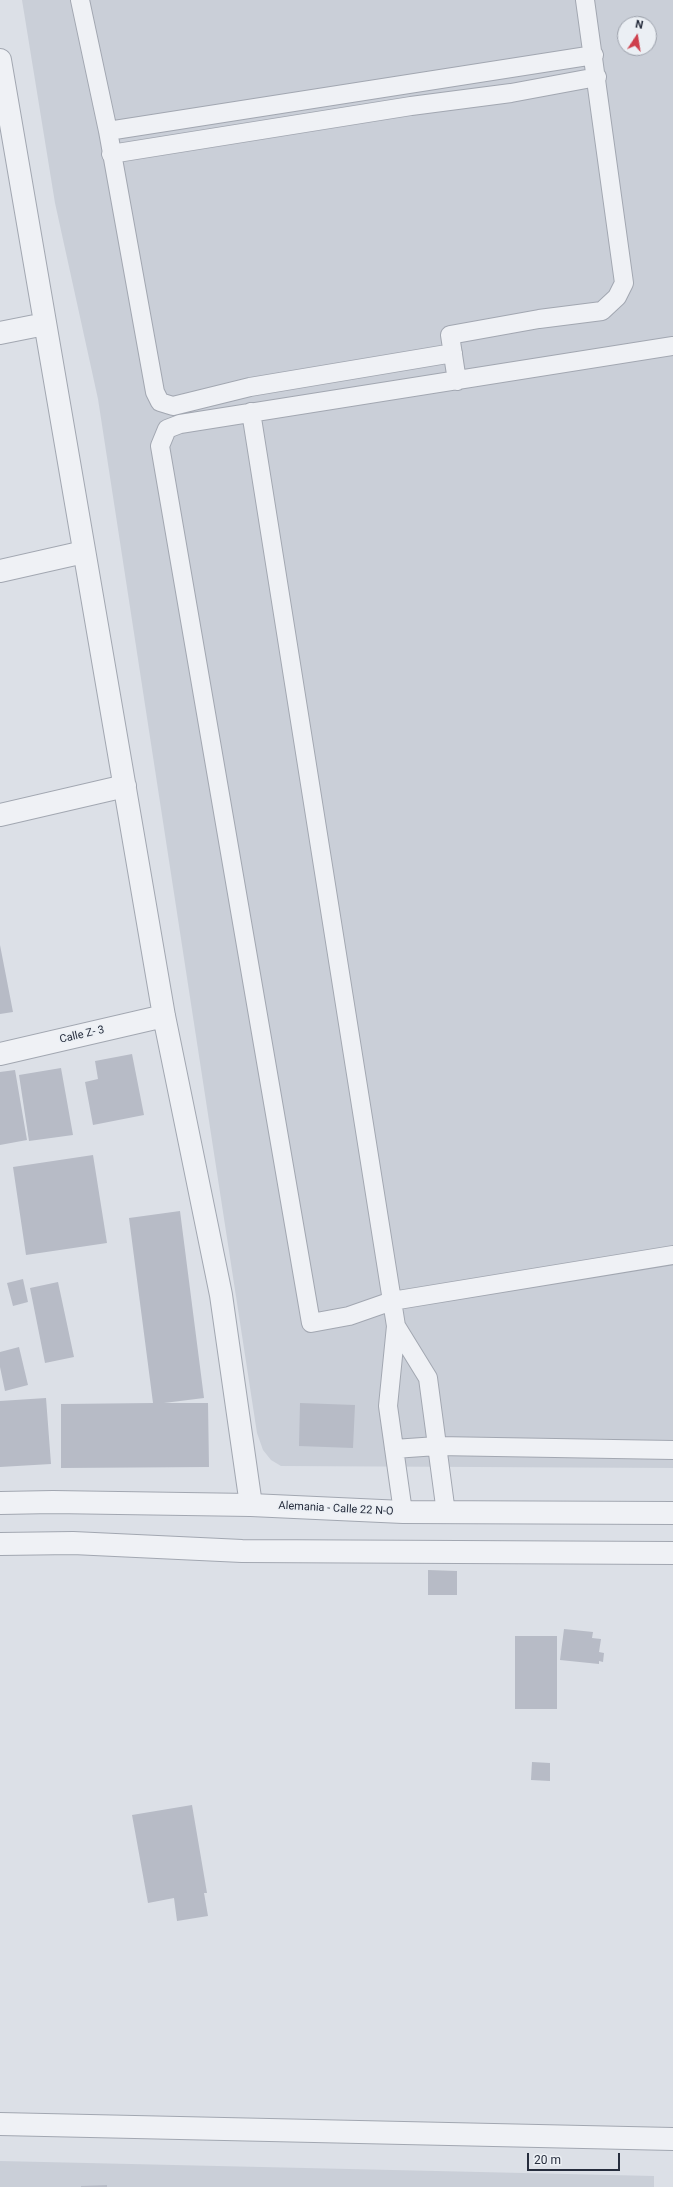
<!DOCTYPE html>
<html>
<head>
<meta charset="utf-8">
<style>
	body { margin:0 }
	#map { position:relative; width:673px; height:2187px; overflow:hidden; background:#dce0e7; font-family:Roboto,sans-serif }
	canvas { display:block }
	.north { position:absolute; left:617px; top:16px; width:40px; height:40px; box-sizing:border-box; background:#ebeff4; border:1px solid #9ca1ab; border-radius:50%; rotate:12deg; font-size:11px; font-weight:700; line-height:16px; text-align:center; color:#262d3d }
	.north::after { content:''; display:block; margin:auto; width:14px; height:18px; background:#ce3f4c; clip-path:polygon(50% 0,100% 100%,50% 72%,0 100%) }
	.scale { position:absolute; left:527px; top:2153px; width:93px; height:18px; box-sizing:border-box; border:2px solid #262d3d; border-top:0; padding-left:5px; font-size:12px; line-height:14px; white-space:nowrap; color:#262d3d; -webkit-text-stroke:3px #ebeff4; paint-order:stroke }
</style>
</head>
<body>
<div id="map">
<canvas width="673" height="2187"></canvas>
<div class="north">N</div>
<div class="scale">20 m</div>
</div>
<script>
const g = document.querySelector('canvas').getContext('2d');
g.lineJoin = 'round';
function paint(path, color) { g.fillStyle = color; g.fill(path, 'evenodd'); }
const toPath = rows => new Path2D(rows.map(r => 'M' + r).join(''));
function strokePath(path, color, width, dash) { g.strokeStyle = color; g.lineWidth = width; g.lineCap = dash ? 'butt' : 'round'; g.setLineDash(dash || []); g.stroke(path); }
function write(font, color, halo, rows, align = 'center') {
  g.font = font + ' Roboto,sans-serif'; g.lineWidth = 3; g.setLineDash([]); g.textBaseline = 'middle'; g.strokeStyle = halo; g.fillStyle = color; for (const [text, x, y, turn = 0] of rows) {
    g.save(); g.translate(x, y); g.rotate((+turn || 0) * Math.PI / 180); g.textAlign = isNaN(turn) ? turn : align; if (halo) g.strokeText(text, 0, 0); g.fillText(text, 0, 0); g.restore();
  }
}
paint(toPath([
	[22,0,673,0,673,1468,281,1466,271,1460,263,1450,257,1433,98,399,55,203],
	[625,24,649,24,649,48,625,48],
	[0,2161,654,2176,654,2187,0,2187]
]), '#cacfd8');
paint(toPath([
	[0,945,13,1012,0,1014],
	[132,1054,144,1115,93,1125,85,1082,98,1079,95,1061],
	[61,1068,73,1135,29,1141,19,1075],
	[15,1070,27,1140,0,1145,0,1072],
	[93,1155,107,1243,26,1255,13,1167],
	[180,1211,204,1398,164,1403,208,1403,209,1467,61,1468,61,1404,153,1403,129,1218],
	[23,1279,28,1302,13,1306,7,1283],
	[58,1282,74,1357,45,1363,30,1288],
	[19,1347,28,1385,5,1391,0,1367,0,1352],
	[46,1398,51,1464,0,1467,0,1401],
	[300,1403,355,1405,353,1448,299,1446],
	[428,1570,457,1571,457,1595,428,1595],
	[564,1629,593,1632,592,1638,601,1639,599,1652,604,1653,603,1662,599,1661,599,1664,560,1660],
	[515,1636,557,1636,557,1709,515,1709],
	[532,1762,550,1763,550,1781,531,1780],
	[192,1805,207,1893,204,1893,208,1916,177,1921,174,1898,148,1903,132,1815],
	[107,2185,107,2187,81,2187,81,2186]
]), '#b7bbc6');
const service = toPath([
	[80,0,108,131,155,392,160,402,173,406,250,387,453,353],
	[108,131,594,55],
	[111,154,411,106,511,93,597,77],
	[673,346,180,424,167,429,160,446,311,1323,349,1316,392,1301,673,1255],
	[457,381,450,335,539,319,602,311,617,297,624,283,585,0],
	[251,412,396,1326,388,1406,403,1512],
	[396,1326,428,1378,446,1513],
	[394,1449,437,1446,673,1450]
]);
const minor = toPath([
	[0,60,164,1016,221,1295,251,1505],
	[0,333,45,324],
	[0,571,84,552],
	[0,815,125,786],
	[0,1054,164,1016],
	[0,2124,673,2139]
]);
const tertiary = toPath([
	[0,1503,53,1502,251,1505,403,1512,673,1513],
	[0,1544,73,1543,242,1551,673,1553]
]);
strokePath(service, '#a2a7b1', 20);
strokePath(minor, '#a2a7b1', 24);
strokePath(tertiary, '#a2a7b1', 24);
strokePath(service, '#eff1f5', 18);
strokePath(minor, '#eff1f5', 22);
strokePath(tertiary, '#eff1f5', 22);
write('11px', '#262d3d', '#ebeff4', [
	["Calle Z- 3",82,1035,-13],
	["Alemania - Calle 22 N-O",336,1509,3]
]);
</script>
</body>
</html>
